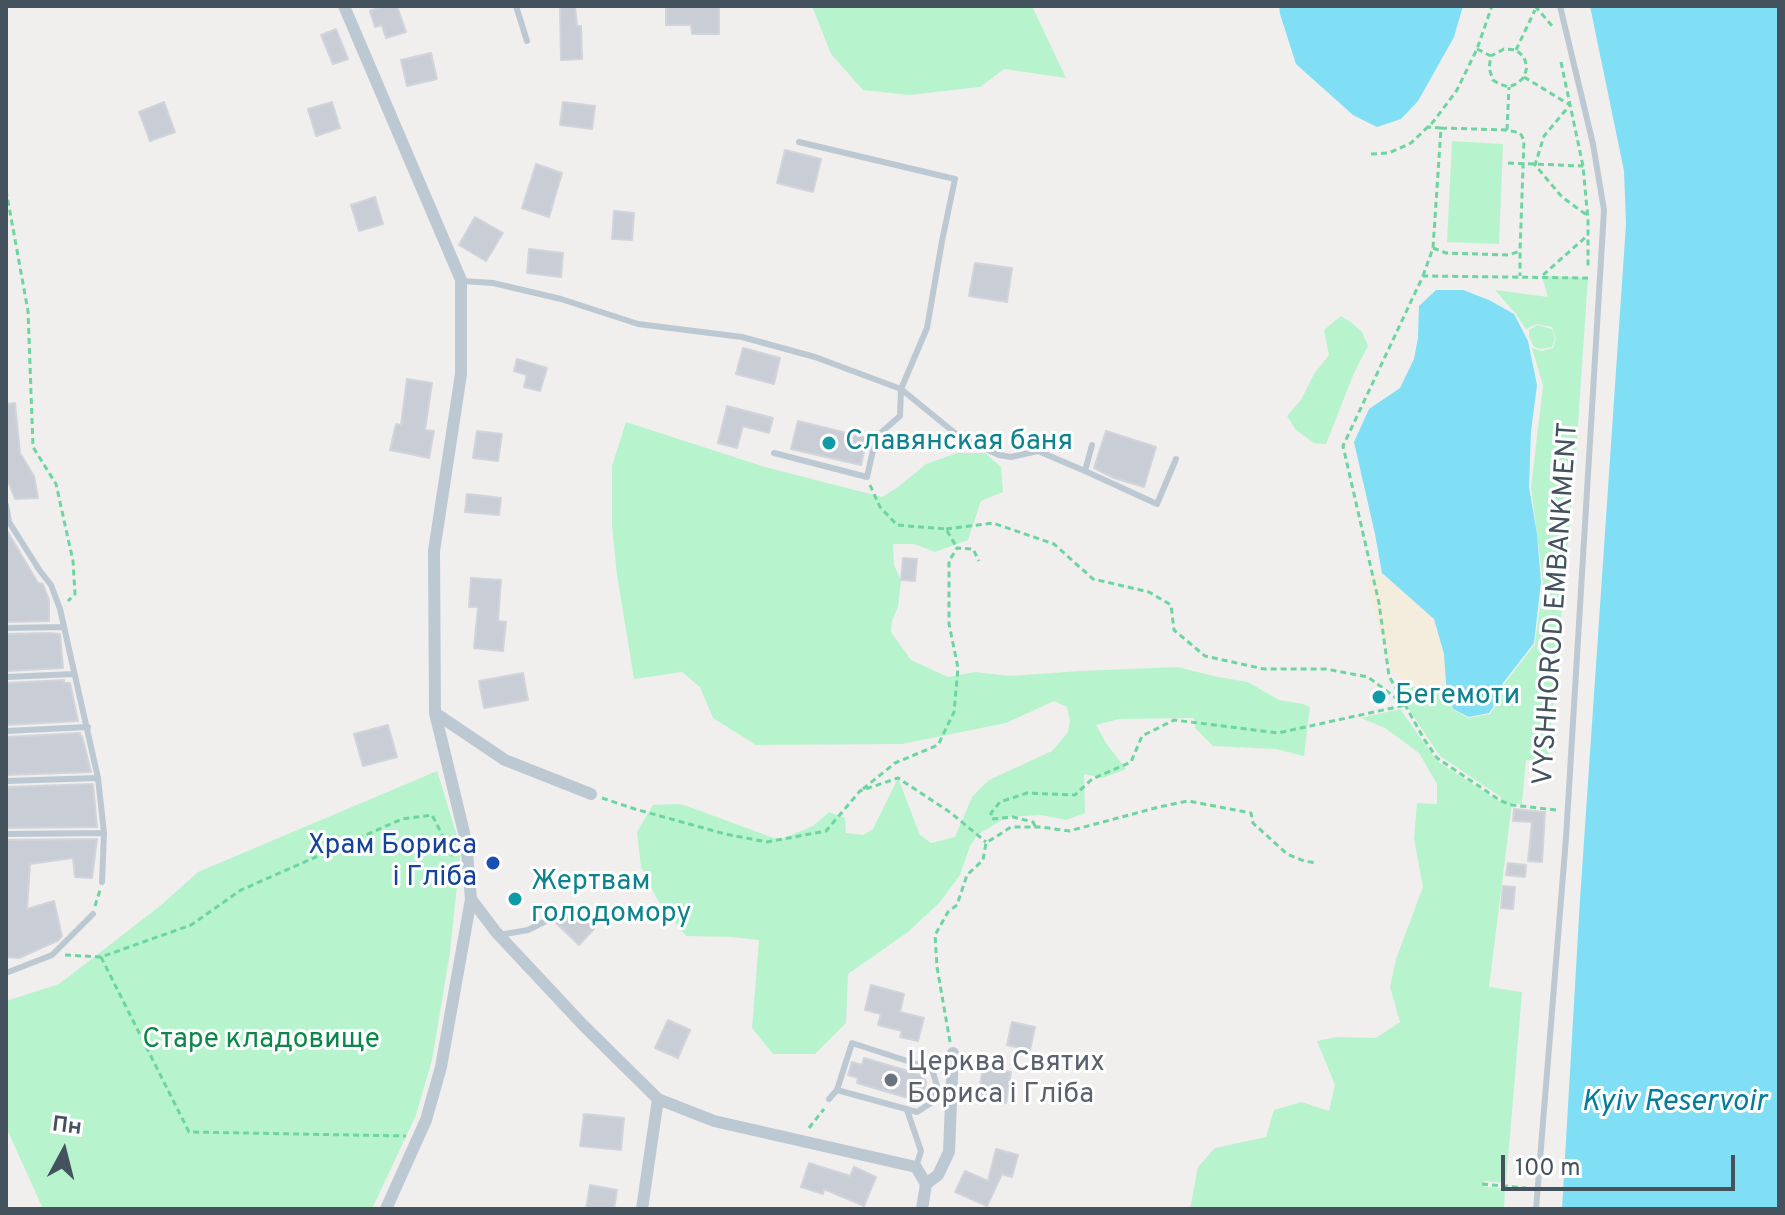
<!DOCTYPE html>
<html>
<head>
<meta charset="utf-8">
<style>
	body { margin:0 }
	#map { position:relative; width:1785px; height:1215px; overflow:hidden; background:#f1eeee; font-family:Overpass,sans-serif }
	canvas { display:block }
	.frame { position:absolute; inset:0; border:8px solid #44525e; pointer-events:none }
	.north { position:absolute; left:24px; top:1111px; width:80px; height:80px; -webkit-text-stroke:6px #fff; paint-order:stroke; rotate:7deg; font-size:22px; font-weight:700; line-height:32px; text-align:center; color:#44525e }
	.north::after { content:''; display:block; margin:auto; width:28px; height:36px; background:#44525e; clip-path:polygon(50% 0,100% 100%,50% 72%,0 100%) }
	.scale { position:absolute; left:1501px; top:1155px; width:234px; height:36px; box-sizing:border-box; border:4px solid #44525e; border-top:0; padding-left:10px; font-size:24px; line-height:28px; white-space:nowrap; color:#44525e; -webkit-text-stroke:6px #fff; paint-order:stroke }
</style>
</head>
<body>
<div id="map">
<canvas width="1785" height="1215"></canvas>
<div class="frame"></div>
<div class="north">Пн</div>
<div class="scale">100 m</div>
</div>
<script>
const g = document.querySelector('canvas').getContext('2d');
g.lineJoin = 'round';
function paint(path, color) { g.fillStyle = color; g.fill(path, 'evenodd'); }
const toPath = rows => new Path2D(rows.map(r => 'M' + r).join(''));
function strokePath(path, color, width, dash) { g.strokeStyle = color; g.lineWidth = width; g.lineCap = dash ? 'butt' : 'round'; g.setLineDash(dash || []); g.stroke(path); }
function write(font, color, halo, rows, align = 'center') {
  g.font = font + ' Overpass,sans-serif'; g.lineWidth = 6; g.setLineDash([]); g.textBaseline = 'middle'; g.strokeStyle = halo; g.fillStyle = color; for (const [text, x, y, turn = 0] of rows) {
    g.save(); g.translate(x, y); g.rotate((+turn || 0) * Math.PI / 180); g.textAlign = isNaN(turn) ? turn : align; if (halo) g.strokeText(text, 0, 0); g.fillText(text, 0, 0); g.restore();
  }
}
paint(toPath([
	[812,6,1032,6,1066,78,1004,69,980,87,909,95,863,90,831,54],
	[1452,141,1503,144,1499,244,1447,242],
	[1542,276,1588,278,1576,454,1548,762,1526,760,1522,804,1512,803,1489,987,1522,992,1506,1183,1484,1181,1486,1191,1486,1187,1505,1189,1504,1209,1190,1209,1198,1167,1215,1148,1266,1137,1274,1110,1301,1102,1329,1111,1335,1085,1317,1041,1337,1037,1376,1038,1400,1022,1390,987,1396,959,1423,887,1414,839,1417,803,1437,804,1437,784,1419,753,1385,728,1361,718,1400,709,1437,761,1500,802,1501,797,1440,756,1406,705,1398,679,1408,685,1424,689,1445,685,1453,710,1469,718,1490,714,1499,700,1504,684,1535,644,1543,582,1531,487,1543,386,1532,348,1542,351,1553,348,1556,339,1552,327,1536,324,1526,329,1515,313,1495,290,1548,297],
	[1341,316,1352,323,1362,332,1368,346,1354,373,1326,444,1314,443,1296,430,1287,416,1301,400,1314,374,1329,355,1324,330],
	[1537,325,1552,329,1555,339,1552,347,1541,349,1534,347,1529,337,1529,330],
	[626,422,765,467,882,497,898,487,926,464,957,453,985,453,1001,467,1003,492,981,501,968,540,935,552,914,544,893,544,894,565,901,581,898,607,892,621,891,632,911,660,948,677,975,672,1010,676,1080,671,1177,667,1218,677,1248,682,1279,700,1303,704,1310,707,1304,756,1276,749,1213,746,1195,728,1194,718,1119,719,1096,725,1106,743,1126,769,1103,778,1084,774,1085,813,1066,820,1041,815,1007,817,977,835,970,846,960,875,940,902,908,932,848,974,846,1023,815,1054,773,1054,752,1028,759,940,732,937,686,936,657,899,641,867,637,832,653,805,679,804,687,806,779,840,813,826,829,812,845,818,846,833,863,835,873,829,898,778,920,835,931,843,955,837,972,797,989,780,1052,751,1068,732,1070,720,1067,707,1054,701,1006,723,902,744,756,745,713,718,700,687,682,672,634,679,617,575,612,526,612,466],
	[437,771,461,849,450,952,432,1060,416,1115,372,1209,43,1209,6,1127,6,1001,59,984,160,906,198,872]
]), '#b7f4ce');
paint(toPath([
	[1382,573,1434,619,1444,654,1446,683,1425,687,1410,684,1399,677,1391,669,1367,586,1369,577]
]), '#f4eddd');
paint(toPath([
	[1279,6,1463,6,1454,37,1418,101,1401,119,1377,127,1353,115,1296,64,1280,14],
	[1590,6,1779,6,1779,1209,1562,1209,1580,900,1626,224,1624,171],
	[1436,290,1463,290,1489,300,1514,314,1528,341,1537,385,1531,431,1529,487,1537,534,1541,582,1534,643,1503,683,1498,700,1489,713,1469,717,1453,709,1446,683,1444,654,1434,619,1382,573,1375,534,1354,442,1369,409,1400,388,1414,359,1418,338,1419,306]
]), '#80def5');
const building = toPath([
	[384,6,397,6,406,32,386,38,382,25,375,27,370,11,384,6],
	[560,6,575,6,577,26,581,26,582,59,561,60,560,6],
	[666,6,719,6,719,34,692,34,691,25,666,25,666,6],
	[336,29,348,59,333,64,321,35,336,29],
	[431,53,437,79,407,86,401,60,431,53],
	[164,102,175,132,150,141,139,112,164,102],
	[332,102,340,128,316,136,308,109,332,102],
	[563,102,595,106,592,129,560,125,563,102],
	[785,150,821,159,813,192,777,183,785,150],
	[536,164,562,173,549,217,522,208,536,164],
	[375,197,383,224,359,231,351,205,375,197],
	[614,211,634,213,632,240,612,239,614,211],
	[475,217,503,233,486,261,459,245,475,217],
	[529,249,563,253,561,277,527,273,529,249],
	[975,263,1012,268,1007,302,969,296,975,263],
	[743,348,780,358,774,384,736,374,743,348],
	[517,359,547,368,540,391,524,387,527,375,514,371,517,359],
	[407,379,432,383,425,430,434,431,429,458,390,450,396,424,401,425,407,379],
	[15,403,20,453,34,476,38,498,15,499,6,476,6,404,15,403],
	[727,406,773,418,769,433,743,426,737,448,718,443,727,406],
	[798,421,867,438,861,465,791,449,798,421],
	[477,431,502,434,498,461,473,458,477,431],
	[1106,431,1156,447,1144,487,1114,478,1094,468,1106,431],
	[467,494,501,498,499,515,465,512,467,494],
	[6,529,38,583,43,584,49,600,49,621,6,622,6,529],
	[903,558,917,559,915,581,901,580,903,558],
	[471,578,501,580,498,621,506,622,503,651,474,648,478,607,469,607,471,578],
	[49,633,60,634,63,668,6,671,6,634,49,633],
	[523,673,528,700,484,708,479,681,523,673],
	[64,680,64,683,70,683,78,721,6,725,6,683,64,680],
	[388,725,397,757,363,766,354,734,388,725],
	[80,733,80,736,82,736,91,772,6,775,6,737,80,733],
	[93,784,97,827,6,828,6,787,93,784],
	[1514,809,1545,812,1542,862,1528,861,1532,822,1513,821,1514,809],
	[97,839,92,878,75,877,73,858,30,864,27,909,54,901,62,936,59,940,19,958,6,957,6,840,97,839],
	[1508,863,1526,865,1525,877,1506,875,1508,863],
	[1503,886,1515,887,1513,909,1501,908,1503,886],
	[571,907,594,929,579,945,556,923,571,907],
	[871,985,904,994,900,1012,924,1018,918,1041,900,1037,902,1031,878,1025,881,1014,865,1010,871,985],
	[668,1020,690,1030,678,1058,655,1048,668,1020],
	[1012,1022,1035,1027,1030,1050,1007,1045,1012,1022],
	[864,1058,922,1075,926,1082,924,1094,915,1100,857,1083,858,1078,848,1075,852,1062,862,1065,864,1058],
	[983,1067,1011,1072,1006,1103,978,1098,983,1067],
	[584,1114,624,1118,621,1150,580,1146,584,1114],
	[996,1149,1018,1155,1012,1177,1002,1174,987,1206,955,1192,965,1171,988,1181,996,1149],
	[809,1163,850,1176,854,1167,876,1177,864,1206,824,1189,823,1194,801,1187,809,1163],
	[590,1185,617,1190,614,1209,586,1209,590,1185]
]);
paint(building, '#c9cdd5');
strokePath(building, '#d1d4db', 2);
strokePath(toPath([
	[1535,6,1553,27],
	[1477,49,1491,56,1489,68,1493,80,1499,84,1509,87,1518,83,1524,77,1527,67,1524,57,1516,50,1504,49,1491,56],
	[1516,50,1535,10],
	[1561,62,1583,166,1588,220,1588,268],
	[1524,77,1570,105,1544,136,1535,165,1562,197,1588,216],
	[1441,128,1507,130,1520,133,1524,140,1520,251,1520,276],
	[1507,130,1509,87],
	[1371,154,1389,153,1411,143,1433,122,1457,90,1477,49,1492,6],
	[1508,163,1583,166],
	[6,190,28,311,33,447,56,484,73,561,75,594,68,601],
	[1433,248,1446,253,1509,255,1520,251],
	[1543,275,1588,235],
	[1423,276,1433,248,1441,128,1427,127],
	[870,485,880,507,897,525,946,529,957,548],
	[946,529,993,523,1054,544,1093,579,1149,592,1171,605,1174,630,1205,656,1264,669,1326,669,1368,677,1405,705],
	[863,789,895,763,938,745,954,712,958,668,949,624,949,561,957,548,973,549,979,561],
	[602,798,635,809,725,834,767,842,826,831,860,791,898,778,951,813,986,842],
	[1556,810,1512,805,1501,801,1437,758,1424,739,1389,676,1379,603,1343,446,1423,276,1588,278],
	[1035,826,1033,822,1013,817,992,819,991,813,1000,802,1027,793,1075,795,1092,779,1131,762,1142,736,1174,720,1278,733,1406,705],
	[95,906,100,890],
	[65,955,101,957,191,925,241,890,402,819,432,815,453,856],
	[101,957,189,1132,406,1136],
	[950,1042,937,967,935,935,948,912,957,905,967,875,983,860,986,843,1011,827,1041,827,1069,831,1159,807,1188,801,1251,813,1253,823,1287,854,1304,861,1316,863],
	[809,1128,824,1109],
	[1482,1184,1526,1188]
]), '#6cd5a0', 3, [6, 4]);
strokePath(toPath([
	[516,6,527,41],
	[462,281,493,283,561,299,638,324,742,337,815,357,901,389,927,328,942,241,955,179,799,142],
	[901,389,961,438,999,455,1011,457,1038,451,1085,471,1092,445],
	[774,453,867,477,876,437,900,416,901,389],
	[1085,471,1157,504,1176,459],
	[6,505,9,522,40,571,51,585,60,609,98,778,104,833,102,882],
	[6,628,64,627],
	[6,677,74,674],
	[6,731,88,727],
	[6,781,98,778],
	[6,834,104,833],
	[499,935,528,930,548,920],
	[6,973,52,955,93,914],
	[829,1099,837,1090,917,1112,931,1103,937,1086,932,1069,852,1043,837,1090],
	[907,1110,921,1151,916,1167],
	[1536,1209,1566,838,1604,210,1593,144,1560,6]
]), '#bdc9d2', 6);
strokePath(toPath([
	[344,6,461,280,461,374,434,551,435,713,466,841,471,899,441,1067,426,1120,386,1209],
	[435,713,505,760,591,794],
	[471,899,496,932,583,1025,658,1099,714,1121,916,1167,926,1184,922,1209],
	[926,1184,938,1175,949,1152,953,1053],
	[642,1209,658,1099]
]), '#bdc9d2', 12);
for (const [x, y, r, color] of [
	[829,443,8,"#0f9aa8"],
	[1379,697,8,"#0f9aa8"],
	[493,863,8,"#1a4fb4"],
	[515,899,8,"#0f9aa8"],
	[891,1080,8,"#6b7280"]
]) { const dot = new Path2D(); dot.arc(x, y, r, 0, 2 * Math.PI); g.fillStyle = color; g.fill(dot); strokePath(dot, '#fff', 3); }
write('28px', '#0d838f', '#fff', [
	["Славянская баня",845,443],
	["Бегемоти",1395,697],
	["Жертвам",531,883],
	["голодомору",531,915]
], 'left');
write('28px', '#44525e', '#fff', [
	["VYSHHOROD EMBANKMENT",1558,604,-86]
]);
write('28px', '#164399', '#fff', [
	["Храм Бориса",477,847],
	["і Гліба",477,879]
], 'right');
write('28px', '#0d8749', '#fff', [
	["Старе кладовище",261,1041]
]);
write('28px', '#5b616d', '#fff', [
	["Церква Святих",907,1064],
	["Бориса і Гліба",907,1096]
], 'left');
write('italic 30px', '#037d9c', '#fff', [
	["Kyiv Reservoir",1674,1104]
]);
</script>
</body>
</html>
